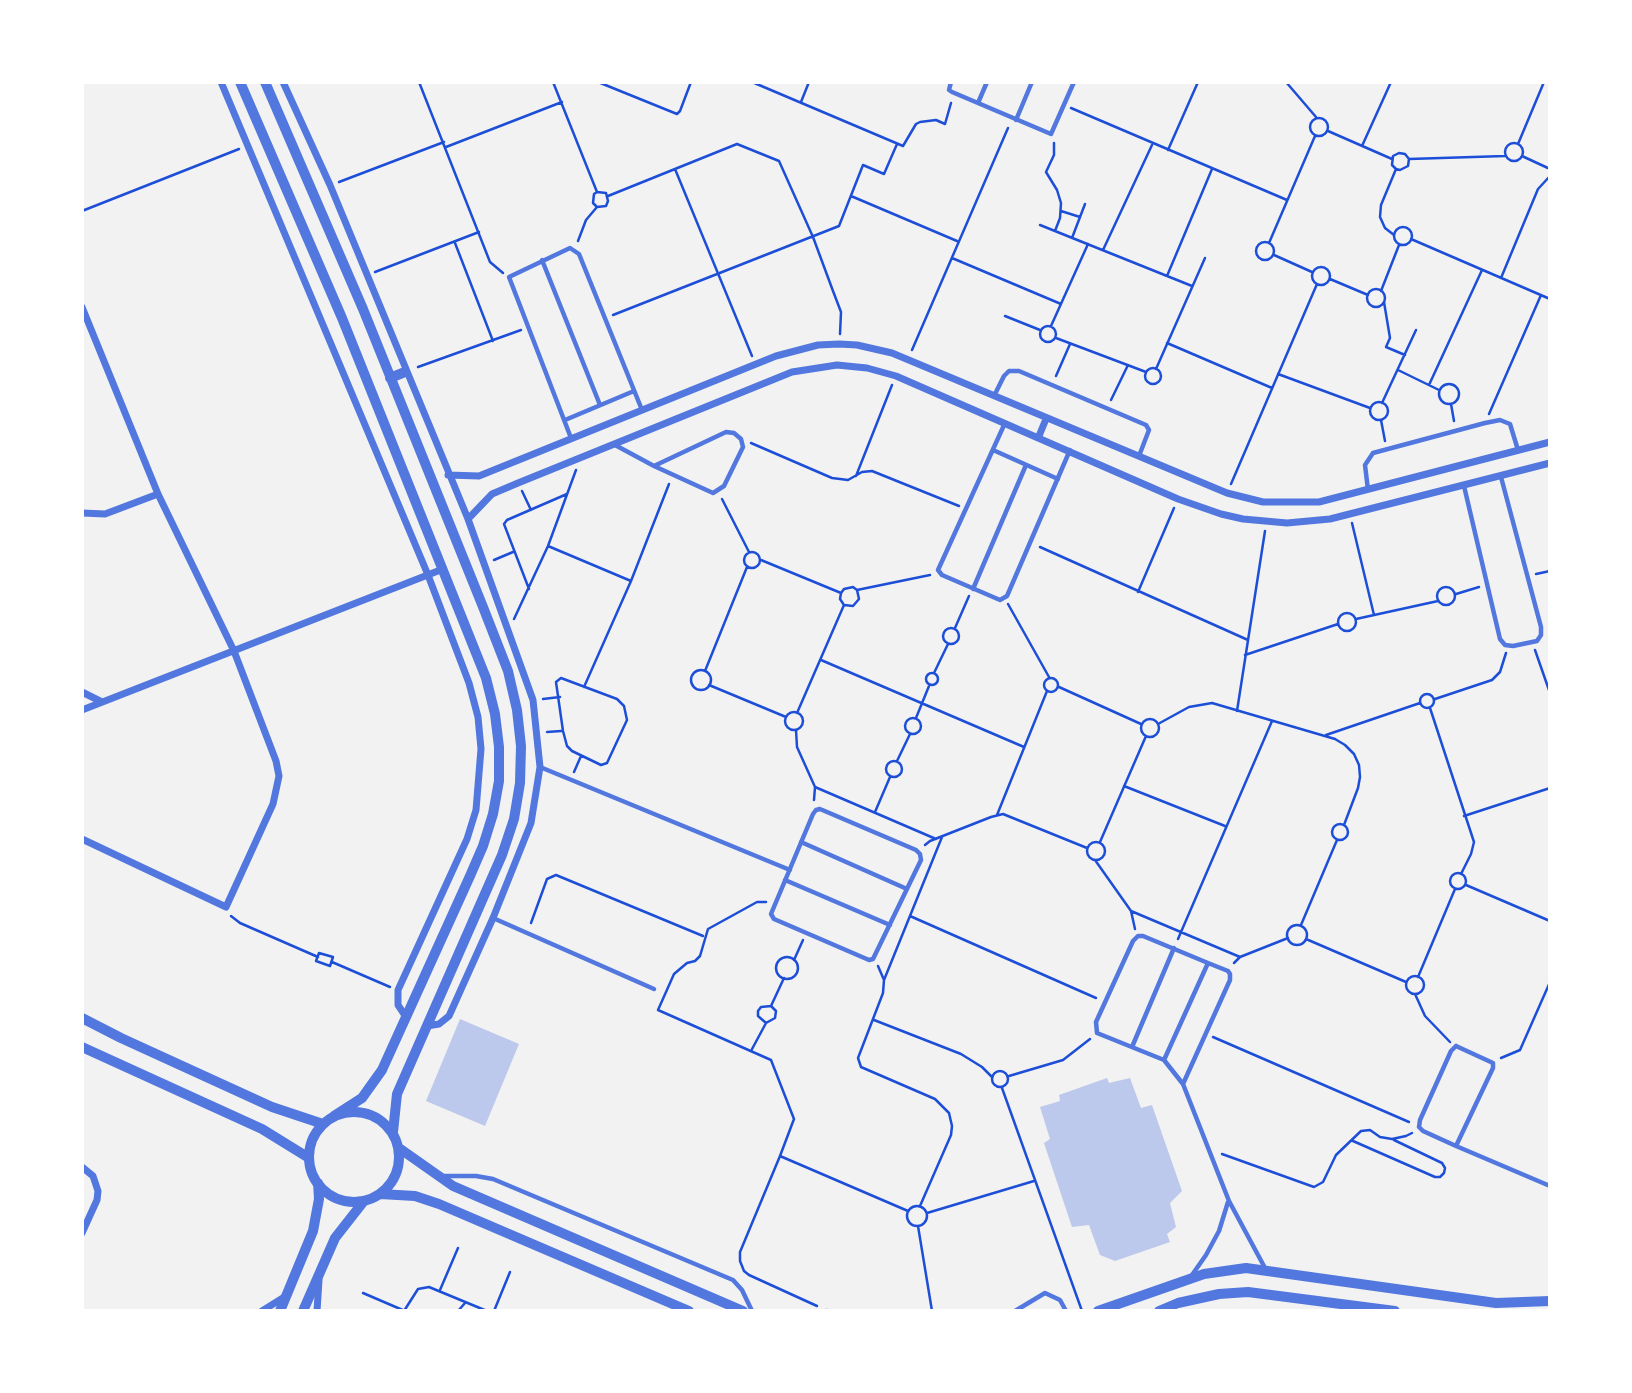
<!DOCTYPE html>
<html>
<head>
<meta charset="utf-8">
<style>
	body { margin:0 }
	#map { position:relative; width:1632px; height:1393px; overflow:hidden; background:#f2f2f2; font-family:"DejaVu Sans",sans-serif }
	canvas { display:block }
	.frame { position:absolute; inset:0; border:84px solid #fff; pointer-events:none }
</style>
</head>
<body>
<div id="map">
<canvas width="1632" height="1393"></canvas>
<div class="frame"></div>
</div>
<script>
const g = document.querySelector('canvas').getContext('2d');
g.lineJoin = 'round';
function paint(path, color) { g.fillStyle = color; g.fill(path, 'evenodd'); }
const toPath = rows => new Path2D(rows.map(r => 'M' + r).join(''));
function strokePath(path, color, width, dash) { g.strokeStyle = color; g.lineWidth = width; g.lineCap = dash ? 'butt' : 'round'; g.setLineDash(dash || []); g.stroke(path); }
paint(toPath([
	[460,1019,519,1044,485,1126,426,1101],
	[1107,1078,1109,1083,1130,1078,1141,1108,1152,1105,1182,1191,1170,1203,1176,1227,1167,1234,1170,1242,1115,1261,1100,1255,1089,1225,1072,1227,1044,1143,1050,1139,1040,1107,1060,1101,1059,1095]
]), '#bdc9ec');
strokePath(toPath([
	[419,82,490,262,503,273],
	[553,82,597,192],
	[598,82,677,114,680,111,691,82],
	[752,82,903,146,916,124,920,122,936,120,945,124,951,103],
	[1286,82,1316,117],
	[801,102,809,82],
	[1071,108,1287,200],
	'1310 127a9 9 0 1 1 18 0a9 9 0 1 1-18 0Z',
	[1328,131,1392,159],
	'1505 152a9 9 0 1 1 18 0a9 9 0 1 1-18 0Z',
	[1054,143,1054,155,1046,172,1057,190,1061,203,1060,218,1055,231],
	[1518,144,1544,82],
	[1362,146,1391,82],
	[446,147,562,102],
	[1168,150,1198,82],
	[1522,156,1550,169],
	[1409,159,1505,156],
	[675,169,752,356],
	[339,182,444,142],
	[608,196,737,144,779,161,813,237,833,291,841,312,840,334],
	[851,196,957,241],
	[82,211,239,149],
	[1061,211,1080,217],
	[1040,225,1192,286],
	'1394 236a9 9 0 1 1 18 0a9 9 0 1 1-18 0Z',
	[1394,235,1385,228,1380,217,1381,205,1396,169,1392,165,1393,156,1399,153,1405,154,1409,159,1408,166,1400,170,1396,169],
	[1072,238,1085,204],
	[1411,239,1550,299],
	[578,241,586,220,597,207,606,206,608,201,606,193,597,192,594,194,593,203,597,207],
	'1256 251a9 9 0 1 1 18 0a9 9 0 1 1-18 0Z',
	[455,243,493,341],
	[1269,243,1315,136],
	[1103,250,1152,145],
	[1274,255,1312,272],
	[952,258,1061,304],
	'1312 276a9 9 0 1 1 18 0a9 9 0 1 1-18 0Z',
	[375,272,479,232],
	[1167,276,1212,169],
	[1501,278,1538,189,1550,176],
	[1330,279,1368,295],
	'1367 298a9 9 0 1 1 18 0a9 9 0 1 1-18 0Z',
	[1381,291,1399,245],
	[1384,302,1390,338,1386,347,1405,355],
	[613,315,839,226,863,165,884,174,897,144],
	[1005,316,1040,330],
	'1040 334a8 8 0 1 1 16 0a8 8 0 1 1-16 0Z',
	[1051,326,1088,244],
	[1056,338,1146,372],
	[1167,343,1272,388],
	[912,350,1008,128],
	[418,367,521,330],
	'1145 376a8 8 0 1 1 16 0a8 8 0 1 1-16 0Z',
	[1156,369,1205,258],
	[1398,370,1439,390],
	[1278,374,1370,408],
	[1056,376,1070,344],
	'1439 394a10 10 0 1 1 20 0a10 10 0 1 1-20 0Z',
	[1429,385,1482,270],
	[1111,400,1128,365],
	'1370 411a9 9 0 1 1 18 0a9 9 0 1 1-18 0Z',
	[1382,403,1416,330],
	[1451,404,1454,421],
	[1489,414,1541,295],
	[1381,420,1385,441],
	[751,443,832,478,848,480,862,472,872,471,959,506],
	[856,476,892,385],
	[1231,484,1317,284],
	[522,491,531,510],
	[722,499,749,552],
	[1352,523,1374,615],
	[548,546,631,581],
	[1040,547,1248,640],
	'744 560a8 8 0 1 1 16 0a8 8 0 1 1-16 0Z',
	[494,560,513,552],
	[761,560,841,593],
	[1536,574,1550,571],
	'1437 596a9 9 0 1 1 18 0a9 9 0 1 1-18 0Z',
	[529,589,504,524,507,520,567,494],
	[857,590,930,575],
	[1138,592,1174,508],
	[1456,594,1479,587],
	[1008,604,1049,677],
	'1338 622a9 9 0 1 1 18 0a9 9 0 1 1-18 0Z',
	[514,619,548,546,576,470],
	[1356,619,1438,601],
	'943 636a8 8 0 1 1 16 0a8 8 0 1 1-16 0Z',
	[955,628,969,596],
	[1535,650,1550,693],
	[1245,655,1338,624],
	[821,660,1024,747],
	'691 680a10 10 0 1 1 20 0a10 10 0 1 1-20 0Z',
	[705,671,747,567],
	[934,673,948,644],
	'926 679a6 6 0 1 1 12 0a6 6 0 1 1-12 0Z',
	'1044 685a7 7 0 1 1 14 0a7 7 0 1 1-14 0Z',
	[561,678,617,699,624,706,627,720,607,763,601,765,572,751,567,746,563,731,556,682,561,678],
	[709,685,786,717],
	[584,687,631,581,669,484],
	[1059,687,1141,724],
	'1420 701a7 7 0 1 1 14 0a7 7 0 1 1-14 0Z',
	[543,699,560,697],
	[1435,699,1492,680,1500,672,1506,653],
	[1430,708,1474,842,1471,854,1461,874],
	[1237,711,1265,531],
	'785 721a9 9 0 1 1 18 0a9 9 0 1 1-18 0Z',
	[797,713,844,605,840,599,841,593,844,589,853,587,857,590,859,599,853,606,844,605],
	'905 726a8 8 0 1 1 16 0a8 8 0 1 1-16 0Z',
	[916,718,929,686],
	'1141 728a9 9 0 1 1 18 0a9 9 0 1 1-18 0Z',
	[1158,724,1189,707,1212,703,1335,739,1345,745,1354,754,1359,765,1360,777,1358,788,1344,825],
	[796,730,797,747,815,787,814,800],
	[547,732,561,731],
	[1326,735,1420,703],
	'886 769a8 8 0 1 1 16 0a8 8 0 1 1-16 0Z',
	[897,761,910,734],
	[574,772,581,756],
	[1124,786,1225,826],
	[815,787,936,839],
	[875,812,890,777],
	[997,815,1047,691],
	[1464,816,1550,788],
	'1332 832a8 8 0 1 1 16 0a8 8 0 1 1-16 0Z',
	'1087 851a9 9 0 1 1 18 0a9 9 0 1 1-18 0Z',
	[1100,842,1146,736],
	[925,845,930,841,991,817,1003,814,1087,848],
	[1095,860,1131,911,1240,957],
	'1450 881a8 8 0 1 1 16 0a8 8 0 1 1-16 0Z',
	[1466,885,1550,921],
	[766,902,757,902,708,929,700,956,695,961,687,963,674,974,658,1010,771,1060,794,1119,780,1156,908,1211],
	[1131,911,1135,929],
	[231,916,240,923,318,957],
	[910,916,1096,998],
	[531,923,547,879,556,875,703,936],
	[1301,925,1337,840],
	'1287 935a10 10 0 1 1 20 0a10 10 0 1 1-20 0Z',
	[1178,939,1272,721],
	[1306,939,1406,982],
	[319,953,333,957,330,966,316,961,319,953],
	'776 968a11 11 0 1 1 22 0a11 11 0 1 1-22 0Z',
	[794,960,803,940],
	[332,962,390,987],
	[1234,963,1240,957,1288,938],
	[878,966,884,980,883,993,858,1058,861,1067,935,1099,949,1113,952,1126,951,1135,920,1206],
	'1406 985a9 9 0 1 1 18 0a9 9 0 1 1-18 0Z',
	[1418,977,1455,889],
	[884,980,942,837],
	[1415,994,1425,1016,1450,1042],
	[771,1006,784,978],
	[874,1020,961,1054,982,1067,992,1077],
	[1213,1037,1409,1122],
	[751,1051,766,1023,775,1018,776,1011,771,1006,761,1007,758,1011,758,1016,766,1023],
	[1501,1058,1520,1050,1550,982],
	'992 1079a8 8 0 1 1 16 0a8 8 0 1 1-16 0Z',
	[1009,1076,1063,1060,1090,1039],
	[1002,1088,1082,1311],
	[1353,1141,1435,1177,1440,1177,1444,1173,1445,1168,1442,1163,1394,1140],
	[1222,1154,1314,1187,1323,1182,1336,1155,1361,1131,1370,1130,1380,1137,1392,1139,1406,1136,1412,1133],
	[780,1156,740,1252,740,1261,744,1271,749,1275,817,1306],
	'907 1216a10 10 0 1 1 20 0a10 10 0 1 1-20 0Z',
	[927,1213,1034,1181],
	[918,1226,932,1311],
	[440,1290,458,1248],
	[363,1293,405,1311],
	[404,1311,418,1289,429,1287,487,1311],
	[458,1311,465,1303],
	[494,1311,510,1272]
]), '#1d4ed8', 2.5);
strokePath(toPath([
	[951,82,949,90,952,92,1051,134,1074,82],
	[978,103,987,82],
	[1016,120,1032,82],
	[542,260,600,405],
	[994,396,1004,376,1009,371,1019,371,1146,425,1149,430,1139,456],
	[565,420,634,391],
	[1005,423,938,570,942,575,1000,600,1007,596,1070,450],
	[571,438,509,277,570,248,579,254,642,410],
	[615,445,654,466,713,493,724,486,743,447,741,439,734,433,726,432,654,466],
	[993,450,1058,479],
	[1464,486,1500,639,1505,645,1513,646,1537,641,1541,635,1541,627,1501,477],
	[1368,490,1365,465,1373,453,1485,423,1500,420,1510,424,1518,450],
	[973,589,1026,465],
	[540,767,790,870],
	[820,809,916,850,920,854,921,860,873,959,869,960,774,919,771,914,813,814,816,810,820,809],
	[801,842,907,889],
	[785,880,890,925],
	[493,918,654,989],
	[1456,1046,1493,1063,1493,1068,1456,1146,1423,1131,1419,1127,1420,1120,1451,1051,1456,1046],
	[1132,1047,1174,948],
	[1164,1060,1208,963],
	[1183,1084,1230,980,1230,974,1228,971,1208,963,1143,936,1138,936,1133,941,1096,1022,1097,1033,1164,1060,1183,1084,1229,1201,1265,1268],
	[1456,1146,1550,1186],
	[444,1176,476,1176,493,1179,733,1280,742,1290,752,1311],
	[1192,1275,1206,1255,1219,1231,1228,1202],
	[826,1311,827,1311],
	[1015,1311,1045,1293,1060,1300,1066,1311]
]), '#5277de', 4.5);
strokePath(toPath([
	[221,82,428,575,469,683,478,717,481,749,476,810,467,839,398,990,398,1005,406,1017],
	[283,82,330,185,468,519,533,700,540,767,531,823,493,918,449,1016,439,1024,427,1026],
	[82,307,158,494,234,651,276,761,279,776,273,804,226,907,82,839],
	[1039,436,1046,419],
	[448,475,479,476,776,356,818,345,839,344,857,345,892,353,1227,493,1263,502,1319,502,1550,442],
	[82,513,105,514,158,494],
	[468,519,492,494,518,483,792,372,837,365,867,368,896,376,1178,499,1221,514,1243,519,1287,523,1330,519,1550,463],
	[82,692,102,702],
	[82,710,443,569],
	[82,1167,93,1176,98,1191,97,1200,82,1233],
	[262,1311,286,1296],
	[317,1311,319,1280]
]), '#5277de', 7);
strokePath(toPath([
	[240,82,342,318,486,678,495,714,499,747,499,781,493,814,483,846,470,876,382,1070,362,1098,334,1116],
	[265,82,363,309,483,607,508,671,517,710,521,746,520,783,514,819,502,855,397,1094,393,1132],
	[390,378,405,372],
	[82,1018,121,1038,272,1107,323,1124],
	[82,1047,262,1129,309,1158],
	'309 1157a45 45 0 1 1 90 0a45 45 0 1 1-90 0Z',
	[399,1148,453,1186,743,1311],
	[380,1194,415,1196,439,1204,689,1311],
	[280,1311,313,1231,319,1199,318,1183],
	[303,1311,335,1238,364,1201],
	[1098,1311,1204,1274,1246,1268,1496,1303,1550,1301],
	[1159,1311,1178,1303,1219,1294,1248,1292,1395,1311]
]), '#5277de', 10);
</script>
</body>
</html>
